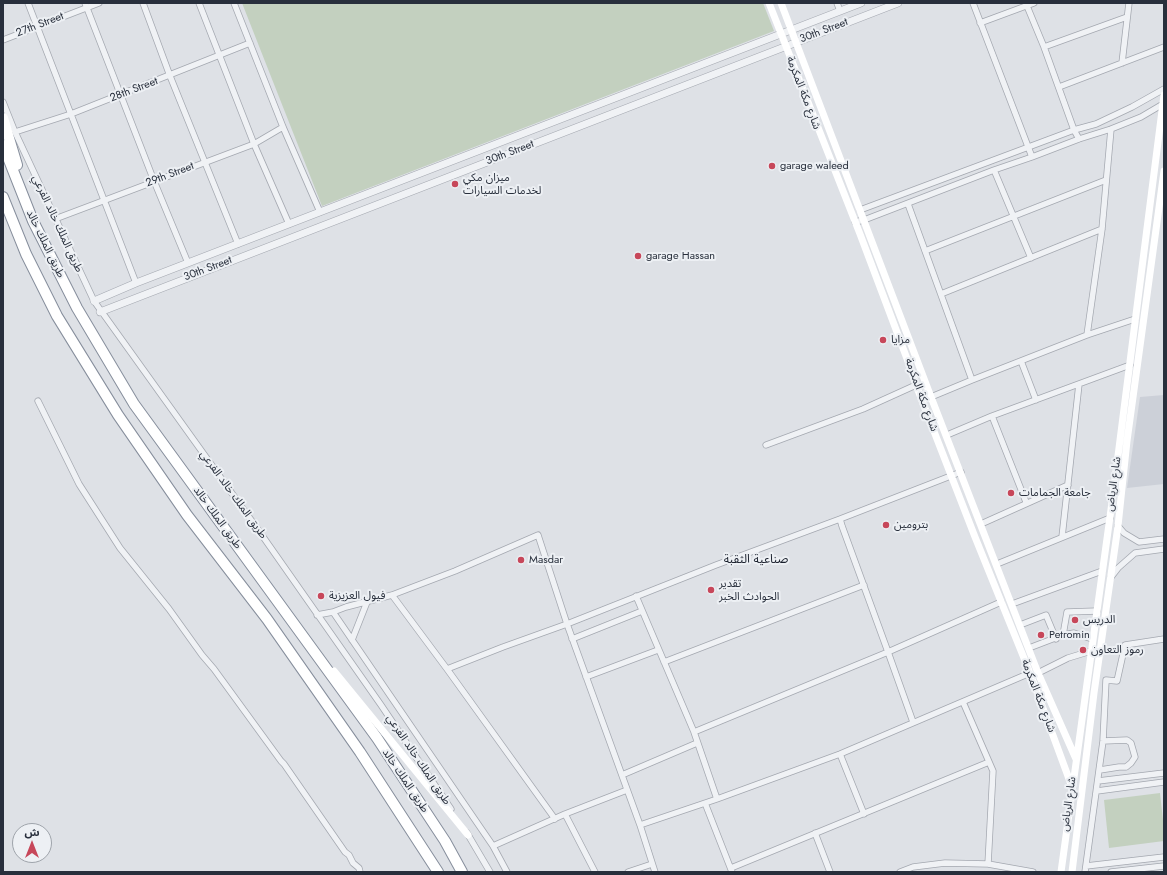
<!DOCTYPE html>
<html>
<head>
<meta charset="utf-8">
<style>
	body { margin:0 }
	#map { position:relative; width:1167px; height:875px; overflow:hidden; background:#dee1e6; font-family:Jost,"Noto Sans Arabic",sans-serif }
	canvas { display:block }
	.frame { position:absolute; inset:0; border:4px solid #282f3c; pointer-events:none }
	.north { position:absolute; left:12px; top:823px; width:40px; height:40px; box-sizing:border-box; background:#edf0f4; border:1px solid #9ea3aa; border-radius:50%; rotate:0deg; font-size:11px; font-weight:700; line-height:16px; text-align:center; color:#282f3c }
	.north::after { content:''; display:block; margin:auto; width:14px; height:18px; background:#c7475a; clip-path:polygon(50% 0,100% 100%,50% 72%,0 100%) }
</style>
</head>
<body>
<div id="map">
<canvas width="1167" height="875"></canvas>
<div class="frame"></div>
<div class="north">ش</div>
</div>
<script>
const g = document.querySelector('canvas').getContext('2d');
g.lineJoin = 'round';
function paint(path, color) { g.fillStyle = color; g.fill(path, 'evenodd'); }
const toPath = rows => new Path2D(rows.map(r => 'M' + r).join(''));
function strokePath(path, color, width, dash) { g.strokeStyle = color; g.lineWidth = width; g.lineCap = dash ? 'butt' : 'round'; g.setLineDash(dash || []); g.stroke(path); }
function write(font, color, halo, rows, align = 'center') {
  g.font = font + ' Jost,"Noto Sans Arabic",sans-serif'; g.lineWidth = 4; g.setLineDash([]); g.textBaseline = 'middle'; g.strokeStyle = halo; g.fillStyle = color; for (const [text, x, y, turn = 0] of rows) {
    g.save(); g.translate(x, y); g.rotate((+turn || 0) * Math.PI / 180); g.textAlign = isNaN(turn) ? turn : align; if (halo) g.strokeText(text, 0, 0); g.fillText(text, 0, 0); g.restore();
  }
}
paint(toPath([
	[1164,395,1164,484,1127,488,1140,397]
]), '#ccd0d8');
paint(toPath([
	[242,3,763,3,774,31,322,206],
	[1160,793,1164,829,1164,841,1109,848,1104,800]
]), '#c3d0bf');
const minor = toPath([
	[28,3,136,283],
	[85,3,154,181,188,263],
	[143,3,170,76,238,244],
	[199,3,254,144,289,224],
	[234,3,283,127,320,212],
	[837,3,840,11],
	[973,3,1032,157],
	[1027,6,1044,47,1074,130,1079,139],
	[980,23,1034,3],
	[3,40,99,3],
	[1044,47,1127,17],
	[1122,63,1129,3],
	[1059,87,1164,47],
	[3,102,15,132,94,301,259,531,381,705,451,809],
	[15,132,71,114,250,43],
	[994,170,1031,258],
	[908,204,972,380],
	[860,210,1074,130,1096,124,1132,107,1164,89],
	[55,219,254,144,283,127],
	[855,222,864,220,994,170,1032,157,1079,139,1111,129,1141,117,1163,104],
	[925,251,1106,180],
	[941,294,1102,229],
	[1087,335,1102,229,1111,129],
	[1021,361,1036,400],
	[931,397,972,380,1087,335,1135,319],
	[38,401,79,484,120,548,169,609,202,655,214,669,281,761,284,764,345,852,349,855,353,863,359,868,360,872],
	[992,416,1026,502],
	[947,435,992,416,1130,365],
	[766,445,863,409,916,385],
	[961,472,840,519,842,526,888,652,1001,602],
	[981,524,1068,485],
	[1118,526,1124,533,1139,542,1164,539],
	[1062,537,1079,384],
	[997,564,1110,518],
	[1111,577,1118,568,1135,553,1164,549],
	[392,595,447,669,555,819],
	[636,596,694,732,717,799],
	[1012,604,1102,571],
	[317,615,333,612],
	[1020,625,1046,615,1056,639],
	[1063,635,1067,612,1097,611],
	[572,639,642,611],
	[352,640,367,602],
	[1029,648,1063,635,1074,633,1092,639],
	[664,662,864,585],
	[447,669,503,647,567,624,716,565,840,519],
	[1038,673,1068,658,1091,651],
	[586,677,658,650],
	[963,702,993,771,988,864],
	[694,732,888,652,913,722],
	[840,754,864,814],
	[1100,770,1119,767,1126,767,1131,763,1135,757,1131,743,1127,740,1103,741],
	[622,775,697,743],
	[1098,781,1164,773],
	[1097,791,1164,782],
	[705,803,732,872],
	[565,814,595,872],
	[640,825,717,799,840,754,1030,673],
	[467,833,490,872],
	[815,833,830,872],
	[493,846,565,814,627,790],
	[1086,866,1164,857],
	[731,868,989,762],
	[507,872,493,846,333,612,346,607,392,595,455,571,538,535,567,624,640,825,655,872],
	[628,872,652,864],
	[900,872,913,867,945,863,988,864,1033,872],
	[1085,872,1103,741,1106,680,1117,681,1125,645,1164,639],
	[1111,872,1164,866]
]);
const tertiary = toPath([
	[94,301,136,283,861,3],
	[100,312,898,3]
]);
const motorway = toPath([
	[3,118,17,165],
	[3,145,33,221,77,308,134,404,377,738,445,841,462,872],
	[3,197,26,254,57,316,118,415,187,515,267,619,360,752,438,872]
]);
strokePath(minor, '#a4a8b0', 7);
strokePath(tertiary, '#a4a8b0', 8);
strokePath(motorway, '#868e9c', 12);
strokePath(minor, '#f0f2f5', 5.5);
strokePath(tertiary, '#f0f2f5', 7);
strokePath(toPath([
	[769,3,860,234,909,364,916,385,975,537,1030,673,1072,787],
	[781,3,931,397,1038,673,1076,759],
	[334,671,468,835],
	[1061,872,1113,495,1164,95],
	[1072,872,1094,693,1118,526,1127,441,1164,171]
]), '#fff', 7);
strokePath(motorway, '#fff', 10);
for (const [x, y, r, color] of [
	[772,166,4,"#c7475a"],
	[455,184,4,"#c7475a"],
	[638,256,4,"#c7475a"],
	[883,340,4,"#c7475a"],
	[1011,493,4,"#c7475a"],
	[886,525,4,"#c7475a"],
	[521,560,4,"#c7475a"],
	[711,590,4,"#c7475a"],
	[321,596,4,"#c7475a"],
	[1075,620,4,"#c7475a"],
	[1041,635,4,"#c7475a"],
	[1083,650,4,"#c7475a"]
]) { const dot = new Path2D(); dot.arc(x, y, r, 0, 2 * Math.PI); g.fillStyle = color; g.fill(dot); strokePath(dot, '#edf0f4', 1.5); }
write('11px', '#282f3c', '#edf0f4', [
	["27th Street",40,25,-21],
	["30th Street",824,31,-21],
	["28th Street",134,90,-21],
	["شارع مكة المكرمة",803,93,69],
	["30th Street",510,153,-21],
	["29th Street",170,175,-21],
	["طريق الملك خالد الفرعي",57,224,65],
	["طريق الملك خالد",45,244,64],
	["30th Street",208,269,-21],
	["شارع مكة المكرمة",921,395,70],
	["شارع الرياض",1114,484,-82],
	["طريق الملك خالد الفرعي",233,495,54],
	["طريق الملك خالد",217,518,54],
	["شارع مكة المكرمة",1038,696,69],
	["طريق الملك خالد الفرعي",418,760,56],
	["طريق الملك خالد",405,781,56],
	["شارع الرياض",1069,804,-82]
]);
write('11px', '#282f3c', '#edf0f4', [
	["garage waleed",780,166],
	["ميزان مكي",463,178],
	["لخدمات السيارات",463,191],
	["garage Hassan",646,256],
	["مزايا",891,340],
	["جامعة الجمامات",1019,493],
	["بترومين",894,525],
	["Masdar",529,560],
	["تقدير",719,584],
	["الحوادث الخبر",719,597],
	["فيول العزيزية",329,596],
	["الدريس",1083,620],
	["Petromin",1049,635],
	["رموز التعاون",1091,650]
], 'left');
write('12px', '#1a202d', '#edf0f4', [
	["صناعية الثقبة",756,560]
]);
</script>
</body>
</html>
